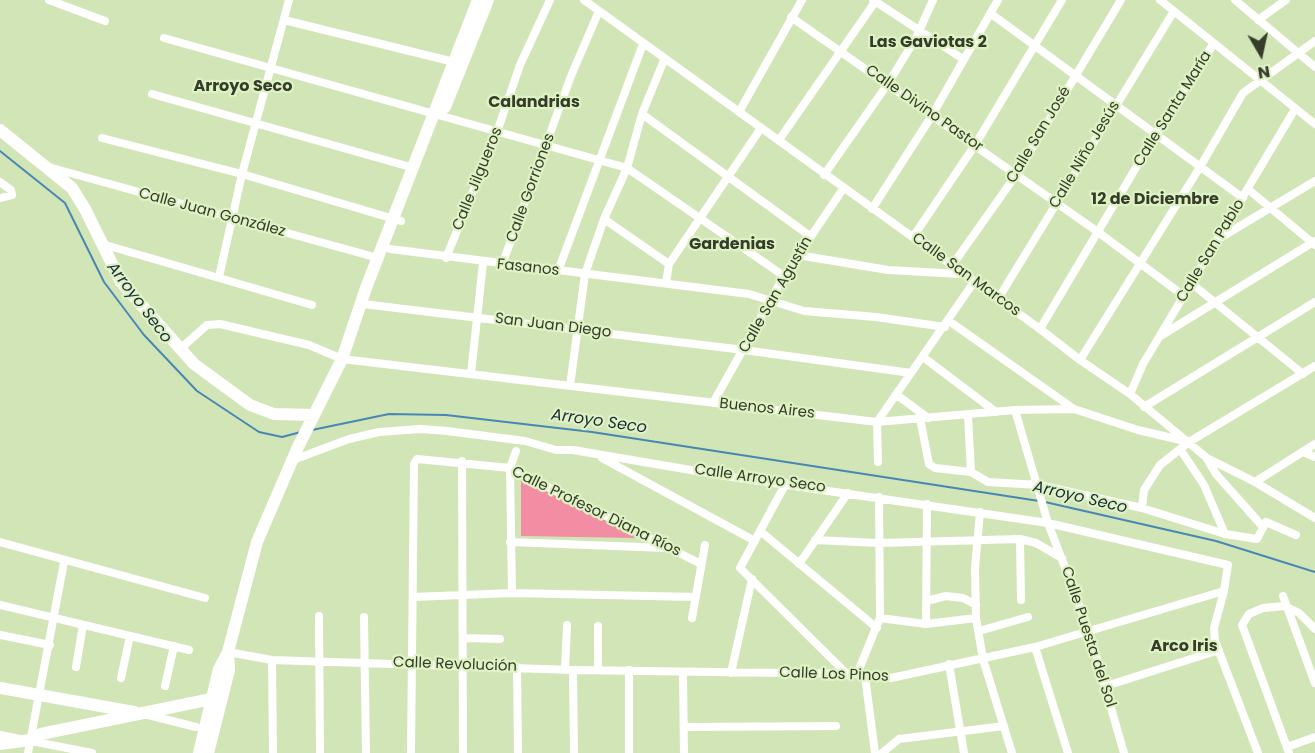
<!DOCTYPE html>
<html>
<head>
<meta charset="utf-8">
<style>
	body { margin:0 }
	#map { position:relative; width:1315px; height:753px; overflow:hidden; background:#d2e5b7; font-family:Poppins,sans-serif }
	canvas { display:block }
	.north { position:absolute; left:1231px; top:24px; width:60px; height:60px; -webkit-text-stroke:4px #dff2c4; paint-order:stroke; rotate:171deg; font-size:16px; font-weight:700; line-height:24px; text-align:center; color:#353d2a }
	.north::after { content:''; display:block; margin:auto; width:21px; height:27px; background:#353d2a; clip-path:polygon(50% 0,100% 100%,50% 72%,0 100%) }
</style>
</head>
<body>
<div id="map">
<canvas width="1315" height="753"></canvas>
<div class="north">N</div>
</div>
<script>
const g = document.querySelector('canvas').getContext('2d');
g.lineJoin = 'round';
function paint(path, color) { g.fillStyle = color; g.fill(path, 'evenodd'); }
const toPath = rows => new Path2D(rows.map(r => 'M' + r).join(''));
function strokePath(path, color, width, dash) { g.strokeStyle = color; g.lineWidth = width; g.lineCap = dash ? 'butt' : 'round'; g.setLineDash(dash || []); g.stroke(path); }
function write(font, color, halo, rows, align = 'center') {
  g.font = font + ' Poppins,sans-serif'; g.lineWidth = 4.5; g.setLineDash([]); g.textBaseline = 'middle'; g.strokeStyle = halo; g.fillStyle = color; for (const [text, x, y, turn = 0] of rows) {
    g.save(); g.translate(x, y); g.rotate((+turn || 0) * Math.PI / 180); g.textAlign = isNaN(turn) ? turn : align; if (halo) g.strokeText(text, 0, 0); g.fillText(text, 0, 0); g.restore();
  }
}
paint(toPath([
	[521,479,638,536,637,538,521,536]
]), '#f28da4');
strokePath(toPath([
	[0,151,65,203,104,282,144,335,197,391,259,432,282,437,301,432],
	[312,430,389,414,446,415,592,432,1039,501],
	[1045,502,1216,541,1315,572]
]), '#4887b3', 2);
strokePath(toPath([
	[49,0,105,21],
	[584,0,1040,329,1080,360,1130,394,1207,458,1255,482,1315,518],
	[873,0,963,59],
	[1160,0,1315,124],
	[1235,0,1315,67],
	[990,13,1243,198],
	[791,17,1098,232,1184,296],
	[284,20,454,62],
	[1258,20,1286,0],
	[164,38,627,168,784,276],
	[152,94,414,168],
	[739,112,802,0],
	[642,114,810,236],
	[102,138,242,174,401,221],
	[779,140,875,2],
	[52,168,378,258],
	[824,175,887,85,916,38,933,0],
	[0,182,11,190,12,195,0,198],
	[1249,190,1315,245],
	[872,209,931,117,998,0],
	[604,219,669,264],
	[913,237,975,145,1062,0],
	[1220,238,1315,181],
	[102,244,312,305],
	[390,249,749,294,804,311,876,317,945,327],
	[798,255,888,270,961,274],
	[446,258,497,132,520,65,550,0],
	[502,265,571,76,599,11],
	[951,267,1016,175,1121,0],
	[558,271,643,44],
	[219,277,242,174,289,0],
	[666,283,669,264,761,128],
	[1191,283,1303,374],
	[998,299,1174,11],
	[363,304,744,350,911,373],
	[949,321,1074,409],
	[1040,329,1156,134,1214,43],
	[1162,335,1315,241],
	[180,349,207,325,220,324,309,345,342,359,877,422,1015,410,1074,409,1138,430,1189,442],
	[923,357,996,412],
	[1080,360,1200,167,1243,93,1315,41],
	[471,374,483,263],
	[570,386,585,274,604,219,627,168,642,114,664,60],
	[1130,394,1143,364,1295,109],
	[897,395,928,418],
	[713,403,784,276,843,189],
	[1144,407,1315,302],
	[1015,410,1048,523,1089,631,1124,753],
	[968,415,971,472],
	[920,418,929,464,935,468,971,472,988,482,1039,485,1142,508,1225,534,1257,539,1266,522,1296,535],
	[877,422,974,282],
	[877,422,878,462],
	[1180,449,1204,485,1225,534],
	[1303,452,1315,457],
	[602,458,755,541],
	[1207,459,1216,474,1263,527],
	[293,460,349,439,379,432,421,429,447,431,525,441,556,450,573,450,732,477,1048,523,1228,565,1224,591,1214,628,1215,641,1258,753],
	[462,461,463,753],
	[1255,482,1315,444],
	[786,483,740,568,848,675],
	[1142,508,1144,490,1160,465,1189,442,1315,366],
	[980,512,975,568,976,618,983,659,1012,753],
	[760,531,877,628],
	[1020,539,1021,600],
	[815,540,878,543,1020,539,1036,543,1062,558],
	[0,542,205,598],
	[510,542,666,548],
	[799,564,848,493],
	[512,593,510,468,516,451],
	[1283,596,1315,683],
	[413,597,512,593,696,597],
	[926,601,946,596,963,598,976,605],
	[0,605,189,650],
	[319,616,320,753],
	[364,617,366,753],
	[692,618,705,545],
	[880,618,926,624,976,618],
	[926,624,927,504],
	[979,631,1028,617],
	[0,635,50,645],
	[464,638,500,639],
	[1035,647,1068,753],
	[228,652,272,660,573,670,857,674,891,678,1035,647,1224,591],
	[272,660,273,753],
	[949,664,964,753],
	[76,667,83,625],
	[517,667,518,753],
	[565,669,567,625],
	[573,670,574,753],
	[598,670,598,626],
	[683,672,684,753],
	[731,673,752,579],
	[857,674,880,618,879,497],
	[865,676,875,753],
	[121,678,130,636],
	[165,686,174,646],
	[1106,686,1219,650],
	[144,714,196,727],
	[684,727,836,726],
	[0,735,92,753],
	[1287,747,1315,737],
	[28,753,64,562],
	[411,753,414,464,417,459,510,468,701,564],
	[629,753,629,670],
	[882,753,899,739,1004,726],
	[1289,753,1242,625,1249,614,1263,608,1285,606,1299,613,1315,629]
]), '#fff', 8);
strokePath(toPath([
	[445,107,488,0],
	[0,130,72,188,85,209,121,282,194,364,250,405,274,414,314,415],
	[0,688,134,712],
	[0,744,30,740,41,734,221,697],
	[199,753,219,669,228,652,257,542,297,449,342,359,366,288,478,0],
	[208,753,229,670,228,652]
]), '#fff', 12);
write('15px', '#353d2a', '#dff2c4', [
	["Calle Divino Pastor",924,109,35],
	["Calle Santa María",1173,109,-58],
	["Calle San José",1039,135,-59],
	["Calle Niño Jesús",1085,155,-59],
	["Calle Jilgueros",478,179,-68],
	["Calle Gorriones",531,188,-70],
	["Calle Juan González",212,213,15],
	["Calle San Pablo",1211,251,-59],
	["Fasanos",528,268,6],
	["Calle San Marcos",966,275,36],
	["Calle San Agustín",776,295,-60],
	["San Juan Diego",553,326,7],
	["Buenos Aires",767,409,6],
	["Calle Arroyo Seco",760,479,8],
	["Calle Profesor Diana Ríos",596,512,26],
	["Calle Puesta del Sol",1088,637,72],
	["Calle Revolución",455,665,2],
	["Calle Los Pinos",834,675,2]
]);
write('bold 16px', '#353d2a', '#dff2c4', [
	["Las Gaviotas 2",928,43],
	["Arroyo Seco",243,87],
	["Calandrias",534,103],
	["12 de Diciembre",1155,200],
	["Gardenias",732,245],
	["Arco Iris",1184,647]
]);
write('italic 16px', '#192c3d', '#dff2c4', [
	["Arroyo Seco",139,303,53],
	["Arroyo Seco",599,422,8],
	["Arroyo Seco",1080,498,13]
]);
</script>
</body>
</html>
